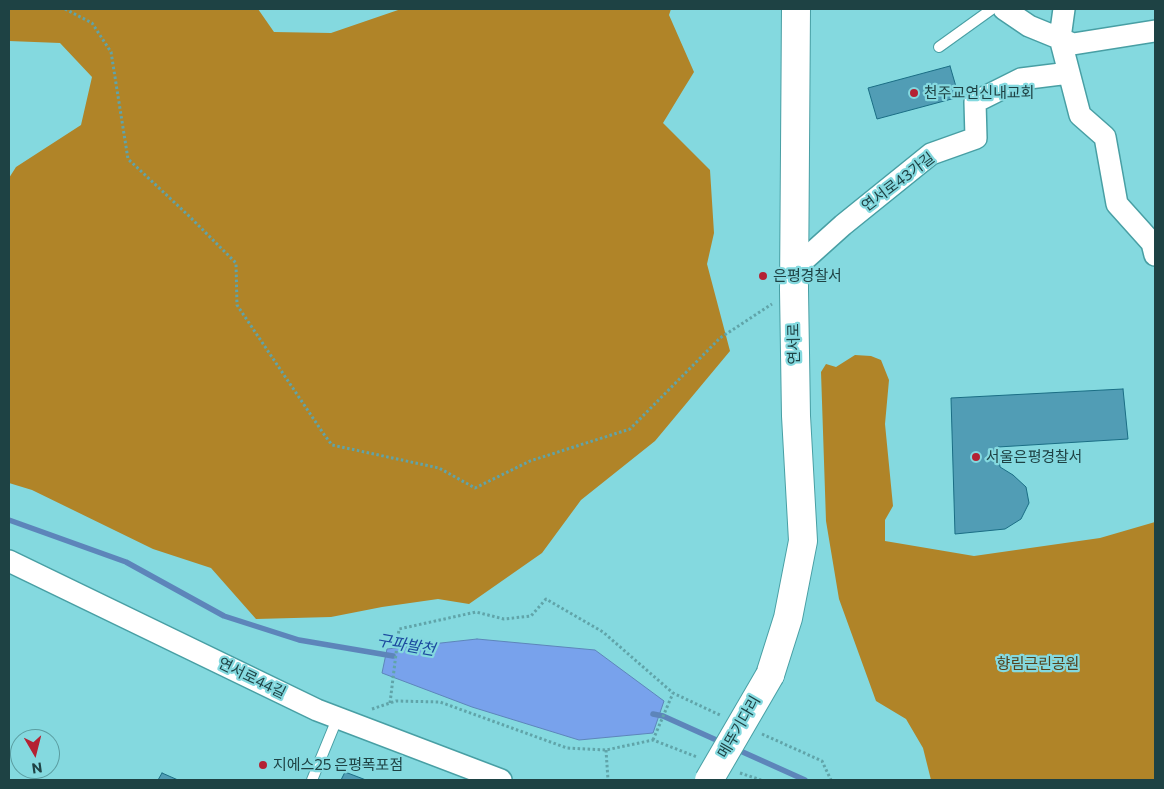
<!DOCTYPE html>
<html>
<head>
<meta charset="utf-8">
<style>
	body { margin:0 }
	#map { position:relative; width:1164px; height:789px; overflow:hidden; background:#84d9df; font-family:Commissioner,sans-serif }
	canvas { display:block }
	.frame { position:absolute; inset:0; border:10px solid #1e4244; pointer-events:none }
	.north { position:absolute; left:10px; top:729px; width:50px; height:50px; box-sizing:border-box; background:#84d9df; border:1px solid #5b9da1; border-radius:50%; rotate:172deg; font-size:14px; font-weight:700; line-height:20px; text-align:center; color:#1e4244 }
	.north::after { content:''; display:block; margin:auto; width:18px; height:22px; background:#b42233; clip-path:polygon(50% 0,100% 100%,50% 72%,0 100%) }
</style>
</head>
<body>
<div id="map">
<canvas width="1164" height="789"></canvas>
<div class="frame"></div>
<div class="north">N</div>
</div>
<script>
const g = document.querySelector('canvas').getContext('2d');
g.lineJoin = 'round';
function paint(path, color) { g.fillStyle = color; g.fill(path, 'evenodd'); }
const toPath = rows => new Path2D(rows.map(r => 'M' + r).join(''));
function strokePath(path, color, width, dash) { g.strokeStyle = color; g.lineWidth = width; g.lineCap = dash ? 'butt' : 'round'; g.setLineDash(dash || []); g.stroke(path); }
function write(font, color, halo, rows, align = 'center') {
  g.font = font + ' Commissioner,"Noto Sans KR",sans-serif'; g.lineWidth = 4.5; g.setLineDash([]); g.textBaseline = 'middle'; g.strokeStyle = halo; g.fillStyle = color; for (const [text, x, y, turn = 0] of rows) {
    g.save(); g.translate(x, y); g.rotate((+turn || 0) * Math.PI / 180); g.textAlign = isNaN(turn) ? turn : align; if (halo) g.strokeText(text, 0, 0); g.fillText(text, 0, 0); g.restore();
  }
}
paint(toPath([
	[9,9,258,9,274,32,331,33,401,9,671,9,669,15,694,72,663,123,710,170,714,233,707,264,730,351,655,441,581,500,542,553,469,604,438,599,382,607,331,617,256,619,211,568,153,549,32,490,9,483,9,178,16,167,81,125,92,77,60,43,9,41],
	[855,355,871,356,881,360,889,380,885,424,893,506,885,520,885,541,974,556,1100,538,1155,522,1155,780,931,780,923,748,906,719,876,701,839,599,826,521,821,372,826,364,836,367]
]), '#b08428');
const water = toPath([
	[477,639,595,650,664,701,653,733,579,740,472,707,382,673,387,649,477,639]
]);
paint(water, '#78a2ec');
strokePath(water, '#5d85ba', 1);
strokePath(toPath([
	[9,520,126,562,224,616,299,640,393,656],
	[653,714,663,716,723,743],
	[736,749,805,780]
]), '#5d85ba', 5.5);
const building = toPath([
	[950,66,959,97,877,119,868,88,950,66],
	[1123,389,1128,439,998,447,1000,467,1013,475,1026,487,1029,503,1021,519,1005,529,955,534,951,398,1123,389],
	[345,772,366,780,341,780,345,772],
	[162,773,178,780,158,780,162,773]
]);
paint(building, '#519db5');
strokePath(building, '#1a6d84', 1);
const lane = toPath([
	[939,47,992,9],
	[312,780,337,719]
]);
const street = toPath([
	[1004,9,1029,26,1073,44,1155,31],
	[1064,9,1060,38,1080,115,1105,137,1117,204,1152,243,1155,255],
	[794,269,843,225,931,154,976,138,975,102,1021,79,1069,73],
	[9,561,317,710,501,780]
]);
const secondary = toPath([
	[770,675,788,618,803,541,796,416,794,290,796,9]
]);
strokePath(lane, '#489fa4', 12);
strokePath(street, '#489fa4', 24);
strokePath(secondary, '#489fa4', 30);
strokePath(toPath([
	[65,9,92,23,111,52,128,159,189,216,236,263,237,305,323,433,332,445,439,468,475,488,530,461,630,429,720,338,772,304],
	[390,703,399,629,476,612,504,619,531,616,546,599,603,632,673,693,722,716],
	[372,709,396,701,440,702,567,748,606,750,653,740,697,757],
	[762,734,822,761,831,780],
	[653,740,673,693],
	[606,750,608,780],
	[740,773,761,780]
]), '#60a4a9', 3, [2.5, 2.5]);
strokePath(lane, '#fff', 10);
strokePath(street, '#fff', 21);
strokePath(secondary, '#fff', 28);
const secondaryBridge = toPath([
	[709,780,770,675]
]);
strokePath(secondaryBridge, '#489fa4', 30, []);
strokePath(secondaryBridge, '#fff', 28);
for (const [x, y, r, color] of [
	[914,93,5,"#b42233"],
	[763,276,5,"#b42233"],
	[976,457,5,"#b42233"],
	[263,765,5,"#b42233"]
]) { const dot = new Path2D(); dot.arc(x, y, r, 0, 2 * Math.PI); g.fillStyle = color; g.fill(dot); strokePath(dot, '#84d9df', 2); }
write('15px', '#1e4244', '#84d9df', [
	["천주교연신내교회",924,93],
	["은평경찰서",773,276],
	["서울은평경찰서",986,457],
	["지에스25 은평폭포점",273,765]
], 'left');
write('15px', '#1e4244', '#84d9df', [
	["연서로43가길",898,182,-37],
	["연서로",794,344,-91],
	["연서로44길",252,678,26],
	["메뚜기다리",739,727,-60]
]);
write('15px', '#54411c', '#84d9df', [
	["향림근린공원",1038,664]
]);
write('italic 16px', '#1b499e', '#84d9df', [
	["구파발천",406,645,10]
]);
</script>
</body>
</html>
